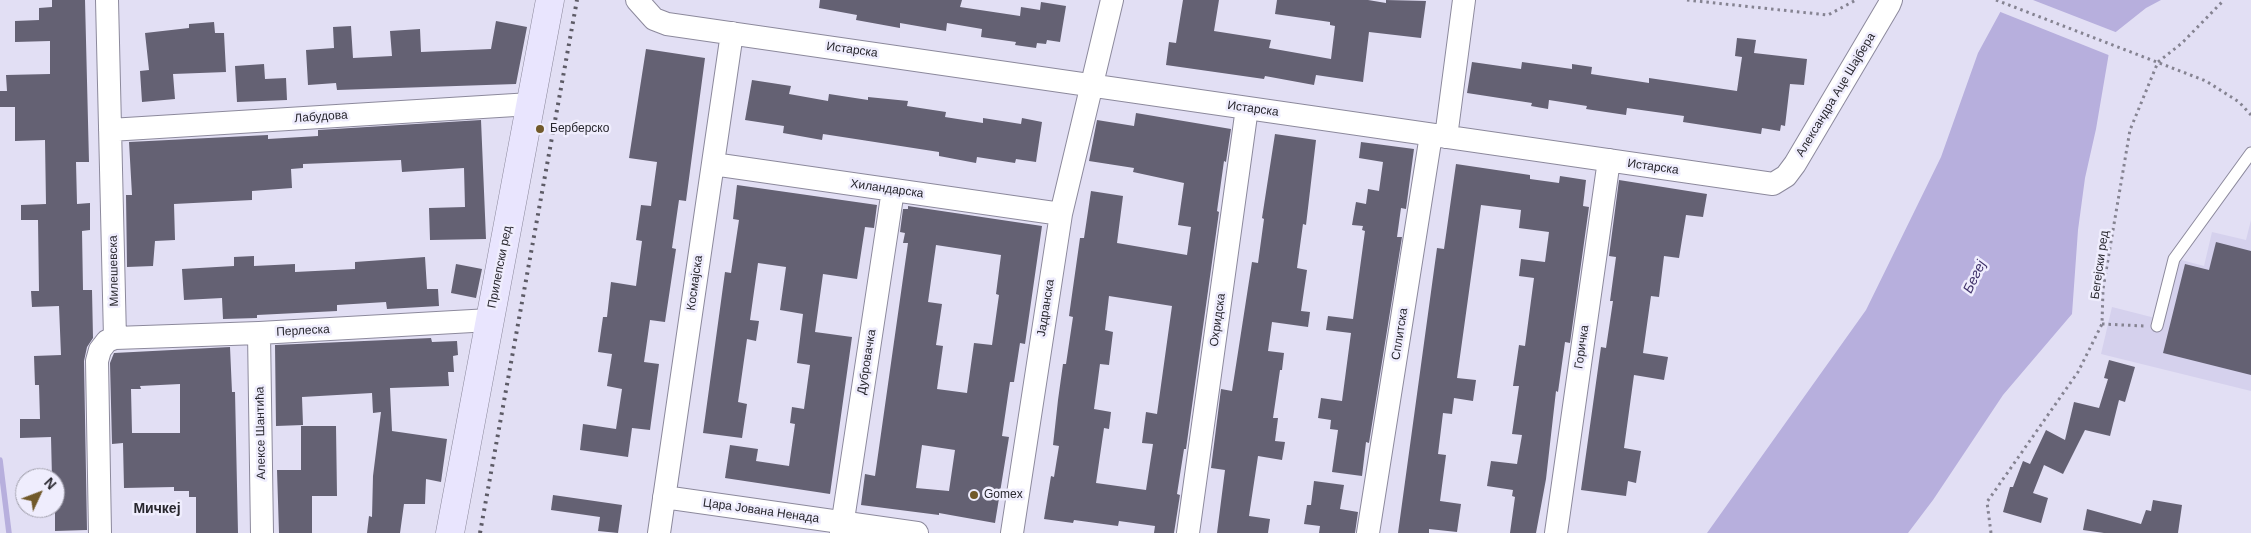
<!DOCTYPE html>
<html>
<head>
<meta charset="utf-8">
<style>
	body { margin:0 }
	#map { position:relative; width:2251px; height:533px; overflow:hidden; background:#e2dff4; font-family:Helvetica,sans-serif }
	canvas { display:block }
	.north { position:absolute; left:15px; top:468px; width:50px; height:50px; box-sizing:border-box; background:#efedfd; border:1px solid #9f9eaa; border-radius:50%; rotate:47deg; font-size:14px; font-weight:700; line-height:20px; text-align:center; color:#28272e }
	.north::after { content:''; display:block; margin:auto; width:18px; height:22px; background:#71592a; clip-path:polygon(50% 0,100% 100%,50% 72%,0 100%) }
</style>
</head>
<body>
<div id="map">
<canvas width="2251" height="533"></canvas>
<div class="north">N</div>
</div>
<script>
const g = document.querySelector('canvas').getContext('2d');
g.lineJoin = 'round';
function paint(path, color) { g.fillStyle = color; g.fill(path, 'evenodd'); }
const toPath = rows => new Path2D(rows.map(r => 'M' + r).join(''));
function strokePath(path, color, width, dash) { g.strokeStyle = color; g.lineWidth = width; g.lineCap = dash ? 'butt' : 'round'; g.setLineDash(dash || []); g.stroke(path); }
function write(font, color, halo, rows, align = 'center') {
  g.font = font + ' Helvetica,sans-serif'; g.lineWidth = 5; g.setLineDash([]); g.textBaseline = 'middle'; g.strokeStyle = halo; g.fillStyle = color; for (const [text, x, y, turn = 0] of rows) {
    g.save(); g.translate(x, y); g.rotate((+turn || 0) * Math.PI / 180); g.textAlign = isNaN(turn) ? turn : align; if (halo) g.strokeText(text, 0, 0); g.fillText(text, 0, 0); g.restore();
  }
}
paint(toPath([
	[2251,220,2251,391,2101,354,2112,307,2159,319,2174,258,2204,266,2212,232,2246,240]
]), '#d5d1ed');
paint(toPath([
	[2001,0,2161,0,2146,8,2112,35,2096,129,2085,178,2078,230,2072,314,2003,395,1933,500,1908,533,1707,533,1866,310,1941,157,1978,53,2003,7]
]), '#b7afdd');
paint(toPath([
	[1999,0,2033,0,2118,33,2114,36,2111,56,1998,11,2000,7]
]), '#e2dff4');
strokePath(toPath([
	[0,460,9,533]
]), '#b7afdd', 5.5);
paint(toPath([
	[52,0,85,0,89,162,76,162,77,204,90,203,90,230,82,231,83,290,92,290,93,338,87,347,84,361,87,530,55,531,55,478,52,478,51,437,20,438,20,419,40,419,39,385,35,385,34,356,61,355,59,306,32,307,31,291,39,291,38,220,21,220,21,205,46,204,45,140,15,141,15,107,0,107,0,91,7,91,6,75,50,74,50,41,15,42,15,21,39,20,39,8,52,7],
	[820,0,962,0,960,7,1020,16,1021,7,1040,10,1041,2,1066,6,1060,42,1047,40,1046,44,1037,43,1036,48,1015,45,1016,42,981,37,982,29,947,23,946,31,900,23,900,28,856,20,857,15,819,8],
	[1183,0,1219,0,1214,31,1271,40,1269,48,1331,59,1335,26,1330,25,1330,22,1275,14,1277,0,1368,0,1386,3,1386,0,1426,1,1421,38,1369,32,1363,82,1316,75,1314,85,1265,76,1264,79,1166,65,1169,42,1176,43],
	[496,21,527,27,516,84,337,90,336,83,308,85,306,50,334,48,333,27,351,26,353,58,392,56,390,31,420,29,421,52,491,49],
	[214,22,215,33,224,33,226,72,173,74,175,99,142,102,140,71,149,70,145,33,189,28,189,24],
	[1737,38,1756,40,1754,53,1807,59,1804,85,1790,84,1785,126,1781,125,1780,131,1762,128,1761,134,1683,122,1684,116,1627,108,1626,115,1586,109,1587,106,1549,100,1548,109,1531,106,1532,103,1467,93,1472,62,1521,69,1522,62,1572,69,1572,64,1592,67,1591,74,1649,83,1649,78,1737,91,1742,57,1735,56],
	[646,49,705,58,686,201,679,200,672,248,676,249,665,322,650,320,644,362,659,364,650,430,632,428,628,457,580,450,583,424,616,429,622,389,607,386,612,354,598,352,603,317,607,317,611,282,636,286,642,241,636,240,641,205,651,206,657,162,629,158],
	[264,64,265,79,286,78,287,100,237,102,235,66],
	[752,80,791,86,789,94,828,101,829,94,868,100,868,97,908,101,907,106,946,112,945,117,983,123,983,118,1021,124,1022,118,1042,122,1036,162,1016,159,1015,163,977,157,976,163,939,156,939,152,862,140,823,134,822,140,783,133,784,126,745,120],
	[1136,113,1231,129,1226,162,1224,161,1217,211,1219,212,1186,449,1184,449,1177,494,1180,495,1174,533,1154,533,1155,526,1119,521,1118,526,1074,520,1073,523,1044,519,1051,476,1054,477,1059,446,1053,445,1058,400,1063,364,1066,364,1073,317,1069,316,1080,238,1084,238,1091,191,1123,196,1117,243,1187,255,1191,227,1178,225,1184,183,1133,172,1134,168,1089,161,1097,120,1134,126],
	[1109,296,1172,306,1157,414,1146,412,1142,443,1153,444,1146,490,1096,483,1104,428,1109,429,1111,412,1094,409,1100,364,1109,365,1113,332,1105,330],
	[481,120,486,239,430,240,429,208,465,207,464,168,402,172,401,160,303,164,303,168,291,169,292,188,252,191,252,200,174,204,175,240,155,241,153,266,127,267,126,195,132,195,129,142,268,135,268,139,318,136,318,130],
	[1275,134,1316,140,1306,225,1303,224,1297,268,1307,270,1301,311,1310,312,1308,327,1272,322,1268,351,1284,353,1282,370,1280,370,1273,418,1278,418,1275,441,1285,442,1282,460,1258,456,1249,516,1270,519,1268,533,1217,533,1225,470,1211,468,1221,389,1232,391,1252,262,1258,263,1264,219,1262,218],
	[1361,142,1414,149,1406,209,1401,208,1397,237,1402,237,1369,443,1366,442,1362,476,1332,472,1338,430,1330,429,1331,420,1318,418,1321,398,1342,401,1351,333,1326,330,1328,316,1353,319,1365,231,1362,230,1363,226,1352,225,1356,202,1366,204,1368,189,1379,191,1383,162,1359,158],
	[1456,164,1530,175,1530,179,1559,183,1560,176,1586,180,1583,206,1589,207,1570,343,1565,342,1558,392,1556,391,1546,479,1536,533,1510,533,1515,497,1512,496,1513,490,1487,486,1491,461,1517,464,1522,435,1512,434,1519,386,1513,386,1519,345,1525,346,1534,278,1519,276,1521,259,1545,262,1549,232,1519,228,1521,210,1481,205,1457,378,1476,380,1473,401,1454,398,1452,414,1443,413,1438,454,1446,455,1440,501,1461,504,1457,532,1429,529,1429,533,1398,533,1437,248,1444,249],
	[1619,180,1707,194,1703,217,1686,215,1679,258,1664,256,1659,297,1651,296,1643,353,1668,357,1664,380,1634,375,1624,448,1641,451,1636,483,1628,481,1626,496,1581,490,1601,347,1606,348,1613,301,1610,301,1616,257,1609,256],
	[737,185,877,205,874,228,865,227,857,279,823,274,815,332,852,337,830,494,725,478,730,445,758,449,756,461,789,466,795,424,790,423,792,407,804,409,810,365,797,363,803,314,780,310,786,267,758,263,750,320,759,321,756,341,747,339,738,402,747,404,742,438,703,433,725,272,731,273,739,220,733,219],
	[908,206,1042,226,1025,344,1020,343,1014,382,1010,382,1002,436,1009,437,995,523,939,513,939,515,861,505,865,474,875,476,908,243,903,243,905,233,900,232,903,209,908,209],
	[936,245,1001,255,996,294,999,295,992,345,974,343,967,393,937,389,943,346,936,345,942,304,928,302],
	[922,445,955,450,949,491,916,488],
	[2216,242,2251,251,2251,375,2163,353,2185,264,2209,270],
	[254,256,254,266,295,264,295,272,355,269,355,262,425,257,427,289,438,289,439,306,387,309,386,302,337,305,337,311,257,315,257,318,223,319,222,298,184,300,182,269,234,266,234,257],
	[456,264,482,269,476,298,451,293],
	[431,338,432,342,457,341,458,355,453,356,454,372,448,372,449,386,390,388,392,431,447,439,441,482,426,479,425,504,404,504,400,533,367,533,369,516,372,517,373,476,381,412,373,413,372,393,302,397,303,425,276,426,275,345],
	[230,347,232,392,235,392,238,533,196,533,196,497,189,497,189,491,174,491,174,487,124,488,123,443,112,444,110,363,114,353],
	[180,384,180,433,132,433,131,389,141,389,140,386],
	[2109,360,2135,367,2125,402,2119,400,2110,436,2085,430,2063,474,2044,465,2033,493,2048,498,2041,523,2003,512,2010,487,2013,487,2023,461,2030,464,2046,430,2065,440,2074,402,2099,408,2108,379,2104,378],
	[301,426,336,426,337,496,312,496,312,533,279,533,277,470,301,470],
	[1314,481,1344,485,1340,509,1358,512,1355,533,1319,533,1320,526,1304,524,1307,505,1311,505],
	[553,495,622,505,618,533,598,531,600,517,551,510],
	[2153,500,2182,505,2178,533,2104,533,2083,530,2087,509,2141,524,2146,510,2151,511]
]), '#646173');
const lane = toPath([
	[2157,326,2174,259,2251,153]
]);
const street = toPath([
	[637,0,654,19,667,24,1773,184,1786,176,1795,164,1889,5,1891,0],
	[110,130,531,104],
	[1446,137,1464,0],
	[713,164,1061,214],
	[259,333,262,533],
	[115,338,259,333,490,320],
	[664,497,917,533],
	[100,533,97,361,100,350,107,341,115,338,107,0],
	[659,533,732,33],
	[841,533,893,190],
	[1012,533,1061,214,1112,0],
	[1188,533,1247,108],
	[1368,533,1431,135],
	[1556,533,1609,160]
]);
const secondary = toPath([
	[450,533,550,0]
]);
strokePath(lane, '#8c899c', 13);
strokePath(street, '#8c899c', 24);
strokePath(secondary, '#8c899c', 29);
strokePath(toPath([
	[1687,0,1828,15,1856,0],
	[1996,0,2206,81,2239,102,2251,115],
	[2102,324,2144,326],
	[1991,533,1987,502,2078,372,2102,324,2103,289,2130,130,2158,62,2182,43,2224,0]
]), '#858391', 3, [2.5, 4]);
strokePath(lane, '#fff', 11);
strokePath(street, '#fff', 22);
strokePath(secondary, '#e9e5fe', 28);
strokePath(toPath([
	[480,533,577,0]
]), '#5d5b66', 4, [2.5, 5]);
for (const [x, y, r, color] of [
	[540,129,5,"#71592a"],
	[974,495,5,"#71592a"]
]) { const dot = new Path2D(); dot.arc(x, y, r, 0, 2 * Math.PI); g.fillStyle = color; g.fill(dot); strokePath(dot, '#efedfd', 2); }
write('12px', '#28272e', '#efedfd', [
	["Истарска",852,50,8],
	["Александра Аце Шајбера",1836,95,-59],
	["Истарска",1253,109,8],
	["Лабудова",321,117,-4],
	["Истарска",1653,167,8],
	["Хиландарска",887,189,8],
	["Бегејски ред",2100,265,-82],
	["Прилепски ред",500,267,-79],
	["Милешевска",114,271,-91],
	["Космајска",695,283,-82],
	["Јадранска",1046,308,-81],
	["Охридска",1218,320,-82],
	["Перлеска",303,331,-3],
	["Сплитска",1400,334,-81],
	["Горичка",1582,347,-82],
	["Дубровачка",867,362,-81],
	["Алексе Шантића",261,433,-91],
	["Цара Јована Ненада",761,511,8]
]);
write('12px', '#28272e', '#efedfd', [
	["Берберско",550,129],
	["Gomex",984,495]
], 'left');
write('italic 14px', '#40326a', '#efedfd', [
	["Бегеј",1975,277,-64]
]);
write('bold 14px', '#28272e', '#efedfd', [
	["Мичкеј",157,509]
]);
</script>
</body>
</html>
